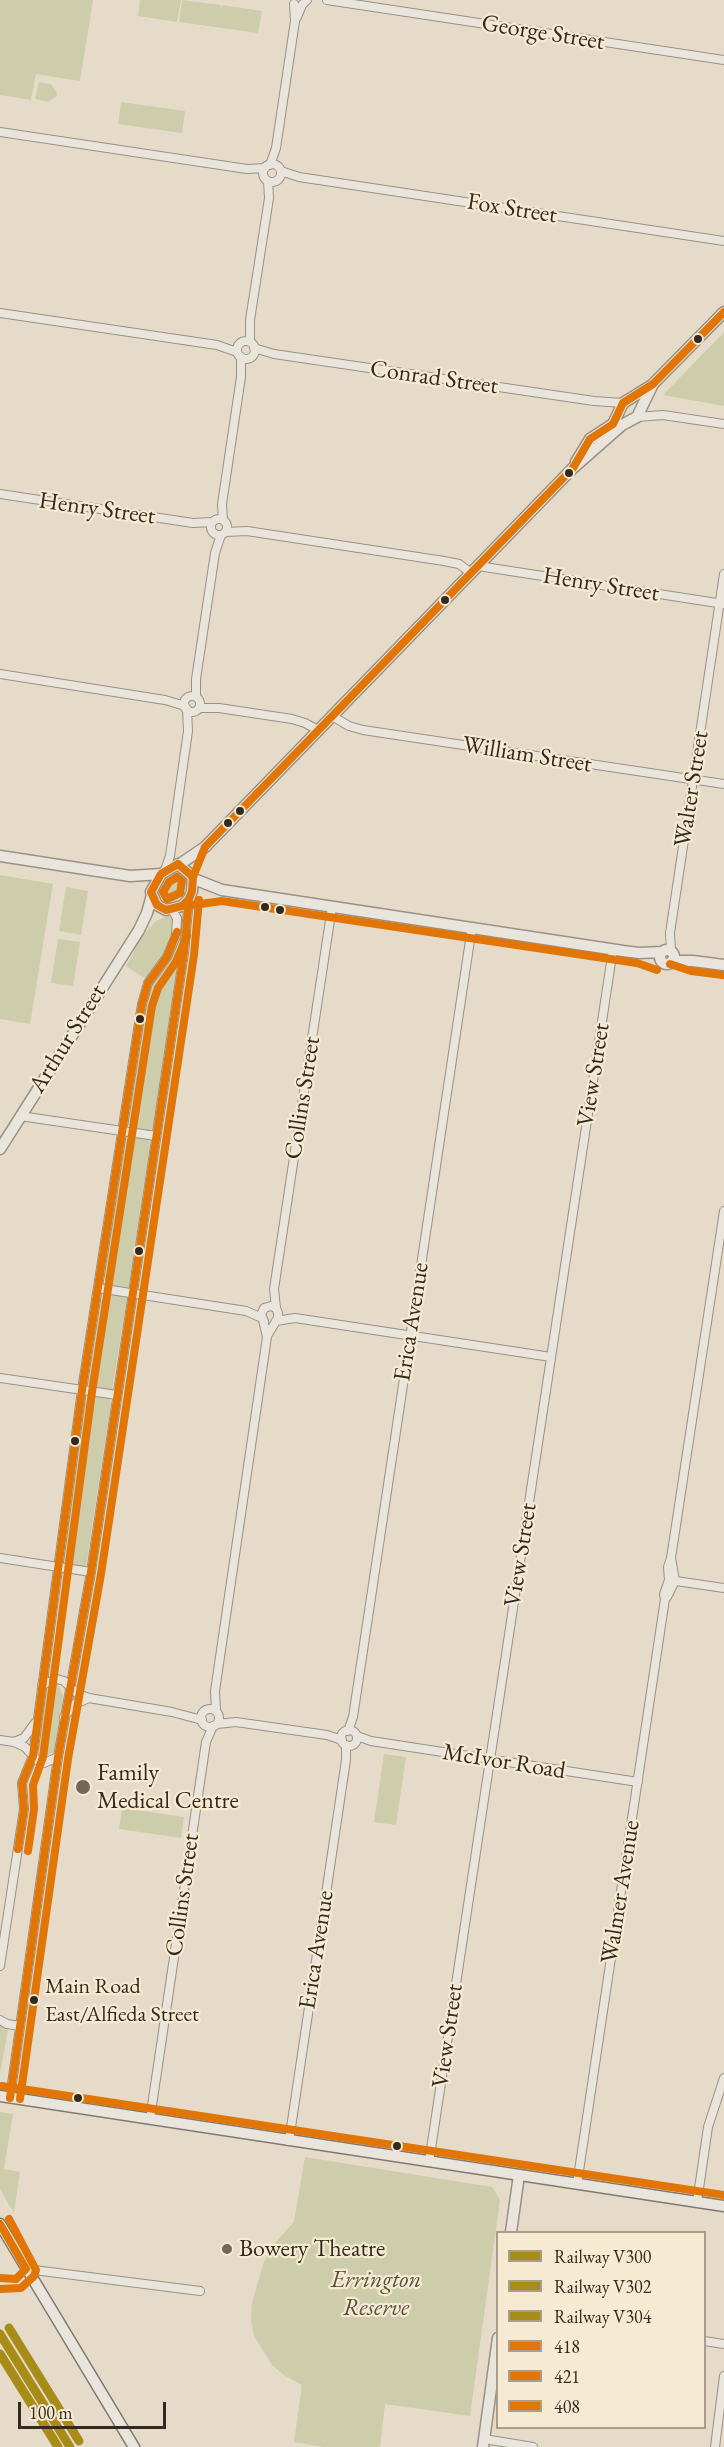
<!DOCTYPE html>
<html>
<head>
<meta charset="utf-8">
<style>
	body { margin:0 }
	#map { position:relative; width:724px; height:2447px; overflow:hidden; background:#e6dbc9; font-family:"EB Garamond",serif }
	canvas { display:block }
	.legend { position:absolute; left:496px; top:2231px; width:210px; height:198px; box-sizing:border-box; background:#f7ead3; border:2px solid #a99d8b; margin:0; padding:8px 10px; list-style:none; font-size:18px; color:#34291f }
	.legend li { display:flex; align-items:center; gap:12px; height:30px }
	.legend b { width:30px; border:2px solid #a99d8b }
	.scale { position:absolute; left:18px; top:2402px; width:148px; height:27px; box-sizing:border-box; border:3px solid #34291f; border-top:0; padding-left:8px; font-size:18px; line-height:21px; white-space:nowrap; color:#34291f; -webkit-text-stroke:4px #f7ead3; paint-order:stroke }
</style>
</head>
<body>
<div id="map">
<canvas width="724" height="2447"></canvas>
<ul class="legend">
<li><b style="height:8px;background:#a78c18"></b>Railway V300</li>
<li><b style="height:8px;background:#a78c18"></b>Railway V302</li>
<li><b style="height:8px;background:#a78c18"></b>Railway V304</li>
<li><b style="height:8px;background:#e17505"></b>418</li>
<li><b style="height:8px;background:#e17505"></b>421</li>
<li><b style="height:8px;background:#e17505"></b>408</li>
</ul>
<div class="scale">100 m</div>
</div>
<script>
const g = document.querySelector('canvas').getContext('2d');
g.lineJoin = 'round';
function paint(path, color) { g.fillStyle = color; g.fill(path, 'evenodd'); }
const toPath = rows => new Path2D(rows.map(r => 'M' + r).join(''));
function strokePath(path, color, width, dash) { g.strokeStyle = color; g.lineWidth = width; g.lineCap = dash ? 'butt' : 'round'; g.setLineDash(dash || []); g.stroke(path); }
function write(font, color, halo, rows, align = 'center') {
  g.font = font + ' "EB Garamond",serif'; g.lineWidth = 4.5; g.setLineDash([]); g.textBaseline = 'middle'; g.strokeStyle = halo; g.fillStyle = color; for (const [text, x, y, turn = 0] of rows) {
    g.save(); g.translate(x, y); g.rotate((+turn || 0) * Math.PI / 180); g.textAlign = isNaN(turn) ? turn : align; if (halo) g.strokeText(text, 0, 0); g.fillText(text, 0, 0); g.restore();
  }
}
paint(toPath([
	[0,0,93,0,80,81,36,74,31,100,0,95],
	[140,0,181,0,177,22,138,16],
	[182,0,221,5,221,11,222,5,262,11,258,33,179,22],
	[39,82,51,84,57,93,57,96,48,102,35,99],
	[121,102,185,111,182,133,118,124],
	[724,332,724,406,663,395],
	[0,875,53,884,30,1024,0,1019],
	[178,875,185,880,185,888,177,900,168,902,161,897,161,890,166,880],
	[66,887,88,891,81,935,59,931],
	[168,916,174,919,175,927,169,947,146,979,126,966,133,954,136,943,156,921],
	[181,920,183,920,182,936,153,1128,149,1132,132,1129,128,1123,149,990,179,937],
	[58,939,80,942,73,986,51,983],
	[131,1136,148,1138,150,1143,129,1286,126,1289,111,1287,106,1284,104,1276,124,1144,127,1138],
	[108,1294,125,1296,127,1299,112,1391,90,1387,88,1384,101,1301],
	[92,1395,109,1398,111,1403,86,1567,65,1565,62,1561,85,1401],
	[58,1685,63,1695,59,1736,53,1753,44,1757,38,1747,42,1706,46,1691,50,1686],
	[384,1754,406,1757,396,1825,374,1822],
	[122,1808,184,1817,181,1838,119,1829],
	[0,2025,8,2030,0,2073],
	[0,2112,13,2114,4,2169,20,2172,14,2213,0,2189],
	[305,2157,492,2187,500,2200,470,2416,385,2404,380,2447,323,2447,294,2442,302,2385,285,2376,272,2365,254,2336,251,2319,252,2302,264,2262,273,2245,294,2222]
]), '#cdcdab');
const minor = toPath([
	[327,0,724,60],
	[297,17,302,5,307,0],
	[0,132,247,169,265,168],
	'263 173a9 9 0 1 1 18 0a9 9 0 1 1-18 0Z',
	[270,165,276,148,295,21,294,4],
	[281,171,299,177,724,241],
	[0,313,217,345,237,352],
	'237 350a9 9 0 1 1 18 0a9 9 0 1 1-18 0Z',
	[250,342,250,320,269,198,268,181],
	[254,348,274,354,594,401,623,403],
	[637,417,663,415,724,424],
	[0,494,193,523,212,522],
	'211 527a8 8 0 1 1 16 0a8 8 0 1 1-16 0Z',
	[223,520,222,504,241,377,241,357],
	[226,532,247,531,444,561,459,564,471,573],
	[478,566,724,604],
	[0,674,165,700,185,706],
	'184 704a8 8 0 1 1 16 0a8 8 0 1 1-16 0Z',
	[196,697,196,679,215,553,221,535],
	[199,708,219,708,292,719,305,723,318,730],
	[332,716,349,726,363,730,724,784],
	[165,870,170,856,188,731,187,709],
	[671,951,670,933,724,574],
	[20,1116,156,1136],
	[98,1288,246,1311,262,1318],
	[276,1308,274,1289,332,907],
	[264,1321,261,1315,264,1308,271,1306,276,1308,278,1313,278,1318,267,1336],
	[276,1321,295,1318,551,1357],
	[0,1378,117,1395],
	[0,1558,91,1572],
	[669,1580,724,1588],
	[667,1597,675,1581,671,1558],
	[42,1685,57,1679,64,1681,78,1694,89,1698,172,1712,202,1720],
	'201 1718a9 9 0 1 1 18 0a9 9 0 1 1-18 0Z',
	[216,1711,215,1691,267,1337,263,1320],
	[64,1717,75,1704,89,1698],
	[217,1724,236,1722,327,1735,342,1740],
	'341 1738a8 8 0 1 1 16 0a8 8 0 1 1-16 0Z',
	[348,1731,353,1717,472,927],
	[357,1736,371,1741,638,1782],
	[0,1740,14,1742,25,1747,37,1760,44,1763,58,1757],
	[14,1742,24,1738,35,1723],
	[0,1966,24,1809,22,1783,33,1756,82,1390,142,1004,148,983,167,957,176,936,177,918,172,910],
	[0,2020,7,2024,20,2026],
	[10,2098,58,1757,91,1572,184,953,189,899],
	[150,2119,206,1742,213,1726],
	[289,2141,346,1760,346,1745],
	[429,2162,613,949],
	[577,2184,665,1599,664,1594,669,1580,668,1567,671,1558,724,1211],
	[697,2202,708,2127,724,2078],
	[26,2269,200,2291],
	[704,2341,724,2344],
	[484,2439,533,2447],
	[715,2447,724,2376]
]);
const tertiary = toPath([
	[576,462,590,439,613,424,623,403,652,385],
	[0,856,130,876,161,874],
	[178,864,193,877,192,891,189,899,182,906,166,910,157,905,151,892,161,874,178,864],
	[180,864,205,847,573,468,622,425,637,417,653,384,724,312],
	[194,879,222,890,623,951,639,953,662,952],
	'660 957a7 7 0 1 1 14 0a7 7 0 1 1-14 0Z',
	[672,961,693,961,724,965],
	[0,1149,139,930,147,913,152,895],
	[511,2232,519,2175],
	[483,2447,498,2338]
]);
const secondary = toPath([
	[0,2096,724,2206],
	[0,2224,134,2447]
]);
strokePath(minor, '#999186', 10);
strokePath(tertiary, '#999186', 13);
strokePath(secondary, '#80796f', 13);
strokePath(minor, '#eae5dc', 8);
strokePath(tertiary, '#eae5dc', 10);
strokePath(secondary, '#eae5dc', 10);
strokePath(toPath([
	[178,864,193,877,192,891,189,899,182,906,166,910,157,905,151,892,161,874,178,864],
	[193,877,205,847,573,468,590,439,613,424,623,403,653,384,724,312],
	[18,1849,24,1809,22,1783,33,1756,82,1390,142,1004,148,983,167,957,177,932],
	[10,2098,58,1757,91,1572,184,953,189,899],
	[0,2224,26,2269,16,2279,0,2278]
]), '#e17505', 8);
strokePath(toPath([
	[177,877,182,881,180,893,167,899,163,892,169,882,177,877],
	[193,905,222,901,637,963,657,970],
	[670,964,691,971,723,975],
	[28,1851,34,1809,33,1785,43,1757,92,1392,152,1006,158,988,176,962,187,936],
	[20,2099,68,1759,101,1574,194,955,199,900]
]), '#e17505', 8);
strokePath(toPath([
	[2,2086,724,2195],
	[0,2289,21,2288,34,2276,36,2270,9,2219]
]), '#e17505', 8);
strokePath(toPath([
	[0,2334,70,2447]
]), '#a78c18', 9);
strokePath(toPath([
	[0,2354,58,2447]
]), '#a78c18', 9);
strokePath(toPath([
	[9,2328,79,2441]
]), '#a78c18', 9);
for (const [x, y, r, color] of [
	[698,339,5,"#34291f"],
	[569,473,5,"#34291f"],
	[445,600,5,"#34291f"],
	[240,811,5,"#34291f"],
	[228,823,5,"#34291f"],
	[265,907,5,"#34291f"],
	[280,910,5,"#34291f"],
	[140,1019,5,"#34291f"],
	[139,1251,5,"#34291f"],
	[75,1441,5,"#34291f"],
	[83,1787,8,"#72675a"],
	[34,2000,5,"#34291f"],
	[78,2098,5,"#34291f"],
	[397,2146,5,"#34291f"],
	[227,2249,6,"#72675a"]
]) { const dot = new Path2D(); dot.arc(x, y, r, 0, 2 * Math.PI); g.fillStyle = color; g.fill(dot); strokePath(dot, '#f7ead3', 2); }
write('22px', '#34291f', '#f7ead3', [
	["Main Road",45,1987],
	["East/Alfieda Street",45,2015]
], 'left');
write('24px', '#34291f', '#f7ead3', [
	["George Street",543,33,9],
	["Fox Street",512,209,9],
	["Conrad Street",434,378,8],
	["Henry Street",97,509,8],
	["Henry Street",601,585,9],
	["William Street",527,755,9],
	["Walter Street",692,789,-81],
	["Arthur Street",68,1039,-58],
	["View Street",594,1075,-81],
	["Collins Street",303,1098,-81],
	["Erica Avenue",412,1322,-81],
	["View Street",521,1555,-81],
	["McIvor Road",504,1762,9],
	["Walmer Avenue",621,1892,-81],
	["Collins Street",183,1895,-82],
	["Erica Avenue",317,1950,-81],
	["View Street",448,2036,-82]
]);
write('24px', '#34291f', '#f7ead3', [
	["Family",97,1773],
	["Medical Centre",97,1801],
	["Bowery Theatre",239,2249]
], 'left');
write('italic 24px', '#554f3c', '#f7ead3', [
	["Errington",376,2280],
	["Reserve",376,2308]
]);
</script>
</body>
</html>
